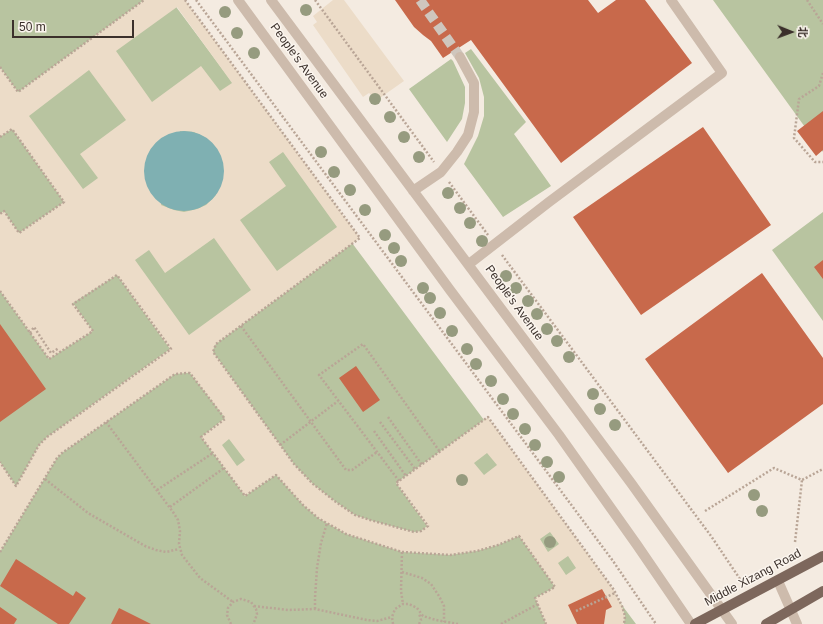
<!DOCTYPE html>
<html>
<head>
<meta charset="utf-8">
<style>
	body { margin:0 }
	#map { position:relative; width:823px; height:624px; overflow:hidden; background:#f4ebe1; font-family:Arial,"Noto Sans SC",sans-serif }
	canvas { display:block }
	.north { position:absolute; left:771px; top:12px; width:40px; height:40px; -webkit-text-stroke:3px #fbf5ee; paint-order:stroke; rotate:91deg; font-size:11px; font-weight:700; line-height:16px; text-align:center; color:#3b302b }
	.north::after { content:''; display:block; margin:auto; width:14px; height:18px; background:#3b302b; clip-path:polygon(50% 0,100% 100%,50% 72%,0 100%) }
	.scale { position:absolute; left:12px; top:20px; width:122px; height:18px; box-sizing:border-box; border:2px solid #3b302b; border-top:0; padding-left:5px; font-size:12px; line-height:14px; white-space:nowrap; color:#3b302b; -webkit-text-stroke:3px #fbf5ee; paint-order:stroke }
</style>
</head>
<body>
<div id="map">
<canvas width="823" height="624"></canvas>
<div class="north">北</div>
<div class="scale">50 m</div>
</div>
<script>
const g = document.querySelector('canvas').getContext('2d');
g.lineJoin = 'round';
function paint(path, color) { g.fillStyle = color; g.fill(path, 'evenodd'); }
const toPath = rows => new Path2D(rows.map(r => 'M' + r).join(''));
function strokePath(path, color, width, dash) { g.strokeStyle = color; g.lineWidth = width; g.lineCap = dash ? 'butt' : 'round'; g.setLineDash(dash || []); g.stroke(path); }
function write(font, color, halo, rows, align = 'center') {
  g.font = font + ' Arial,sans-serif'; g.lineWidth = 3; g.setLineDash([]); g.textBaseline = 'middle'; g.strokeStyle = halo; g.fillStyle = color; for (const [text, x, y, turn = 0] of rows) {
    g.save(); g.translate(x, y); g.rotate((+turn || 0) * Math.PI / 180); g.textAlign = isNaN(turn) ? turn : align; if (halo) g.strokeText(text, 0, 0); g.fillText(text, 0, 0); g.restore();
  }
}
paint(toPath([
	[0,0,171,0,636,624,0,624],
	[713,0,823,0,823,152],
	[471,49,526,122,514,134,551,186,503,217,464,164,478,136,484,116,484,97,479,78,465,53],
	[451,59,453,61,465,87,465,103,462,119,447,142,409,89],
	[823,212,823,321,772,250]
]), '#b8c4a0');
paint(toPath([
	[144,0,185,0,360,238,216,344,214,347,213,352,216,356,294,464,313,484,336,502,355,515,370,520,414,532,421,531,427,526,396,483,488,417,614,590,622,606,625,616,624,624,546,624,535,598,555,587,519,536,498,545,477,551,450,555,402,552,346,534,318,518,303,505,276,475,245,496,201,437,225,418,193,377,190,373,187,373,175,374,62,453,57,458,0,552,0,462,16,486,39,445,47,437,170,349,117,275,73,303,93,331,49,359,0,291,0,214,4,211,19,233,64,202,12,129,0,137,0,67,18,92],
	[177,7,232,83,220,91,201,66,152,102,116,51],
	[89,70,126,120,80,154,98,178,83,189,29,116],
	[180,131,194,132,206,138,216,195,206,205,197,209,184,212,174,210,161,205],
	[283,152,337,227,277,271,240,220,286,186,269,162],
	[214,238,251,290,189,335,135,260,149,250,165,273],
	[229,439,245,460,237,466,222,445],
	[487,453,497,465,484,475,474,463],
	[550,532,559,544,548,552,540,539],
	[568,556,576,568,566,575,558,563],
	[333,0,344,0,404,81,377,100,369,93,363,97,313,25,317,22,313,16]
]), '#ecdcc8');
paint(toPath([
	'144 171a40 40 0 1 1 80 0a40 40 0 1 1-80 0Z'
]), '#7fb0b2');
paint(toPath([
	[395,0,588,0,598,13,616,0,645,0,692,63,561,163,471,40,443,58,431,41,423,35,414,27],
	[823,111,823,150,816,156,797,131],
	[703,127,771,225,641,315,573,217],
	[823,260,823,279,814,267],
	[762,273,823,358,823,404,728,473,645,359],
	[0,324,46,389,0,422],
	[356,366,380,400,363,412,339,378],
	[16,559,73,596,76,591,86,598,69,624,58,624,0,586],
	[602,589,612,607,606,610,604,624,577,624,568,605],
	[0,607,17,619,14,624,0,624],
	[119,608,151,624,111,624]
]), '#c8694b');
strokePath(toPath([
	[420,0,460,57]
]), '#cfc6bd', 10, [10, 5]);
strokePath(toPath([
	[185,0,360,238,216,344,213,352,216,356,294,464,313,484,336,502,355,515,370,520,414,532,421,531,428,526,396,483,488,417,614,590,622,606,625,616,624,624],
	[196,0,613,561,656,624],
	[315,0,434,162],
	[807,0,823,24],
	[0,67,18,92,144,0],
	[823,73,819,86,799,99,794,138,815,162,823,162],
	[0,137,12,129,64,202,19,233,4,211,0,214],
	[449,182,488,235],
	[502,255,711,536,744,585],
	[0,291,49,359,93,331,73,304,117,275,171,349,47,437,39,445,16,486,0,462],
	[241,326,346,470,352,470,377,452],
	[30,333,34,327,51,353,59,348],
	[388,417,422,465],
	[106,422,173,512,178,520,180,531,179,544,182,555,200,578,233,602],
	[380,422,415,469],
	[374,431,406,476],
	[280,445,338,401],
	[45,479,88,513,145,546,156,550,166,552,179,549],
	[399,481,319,375,363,344,440,452],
	[157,490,213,453],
	[170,507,224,468],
	[705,511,774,468,802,480,823,469],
	[795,542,802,480],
	[0,552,57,458,62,453,175,374,187,373,190,373,193,377,225,419,201,437,245,496,276,475,303,505,318,518,346,534,402,552,450,555,477,551,498,545,519,536,555,587,535,598,546,624],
	[402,552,401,591,403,604],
	[402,572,422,578,431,584,439,596,444,606,444,622],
	[254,606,288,610,315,609,367,620,377,621,392,617],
	[315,609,315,598,317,568,321,543,327,523],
	[576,611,615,593],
	[231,624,227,615,228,608,233,602,241,599,251,602,256,609,257,614,255,620,253,624],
	[393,624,392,617,395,609,403,604,409,604,417,608,423,616,436,620,458,624],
	[419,624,421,620,419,613],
	[501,624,538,604]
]), '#b9a596', 2.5, [2, 2]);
strokePath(toPath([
	[238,0,450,290,559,435,637,545,691,624],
	[271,0,631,483,732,624],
	[413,191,441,172,457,152,468,135,474,112,474,83,460,57],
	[469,264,549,202,722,73,671,0],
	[778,581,797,624]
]), '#cdbbac', 10);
strokePath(toPath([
	[695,624,823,556],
	[766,624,823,591]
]), '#7d675c', 10);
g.fillStyle = '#969b7f';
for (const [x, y] of [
	[306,10],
	[225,12],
	[237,33],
	[254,53],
	[375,99],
	[390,117],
	[404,137],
	[321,152],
	[419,157],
	[334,172],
	[350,190],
	[448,193],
	[460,208],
	[365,210],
	[470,223],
	[385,235],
	[482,241],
	[394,248],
	[401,261],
	[506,276],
	[423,288],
	[516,288],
	[430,298],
	[528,301],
	[440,313],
	[537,314],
	[547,329],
	[452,331],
	[557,341],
	[467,349],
	[569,357],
	[476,364],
	[491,381],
	[593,394],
	[503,399],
	[600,409],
	[513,414],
	[615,425],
	[525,429],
	[535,445],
	[547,462],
	[559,477],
	[462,480],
	[754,495],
	[762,511],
	[550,542]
]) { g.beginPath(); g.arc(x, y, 6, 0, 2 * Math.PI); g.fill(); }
write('12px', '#3b302b', '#fbf5ee', [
	["People's Avenue",299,61,54],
	["People's Avenue",514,303,54],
	["Middle Xizang Road",753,578,-28]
]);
</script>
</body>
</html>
